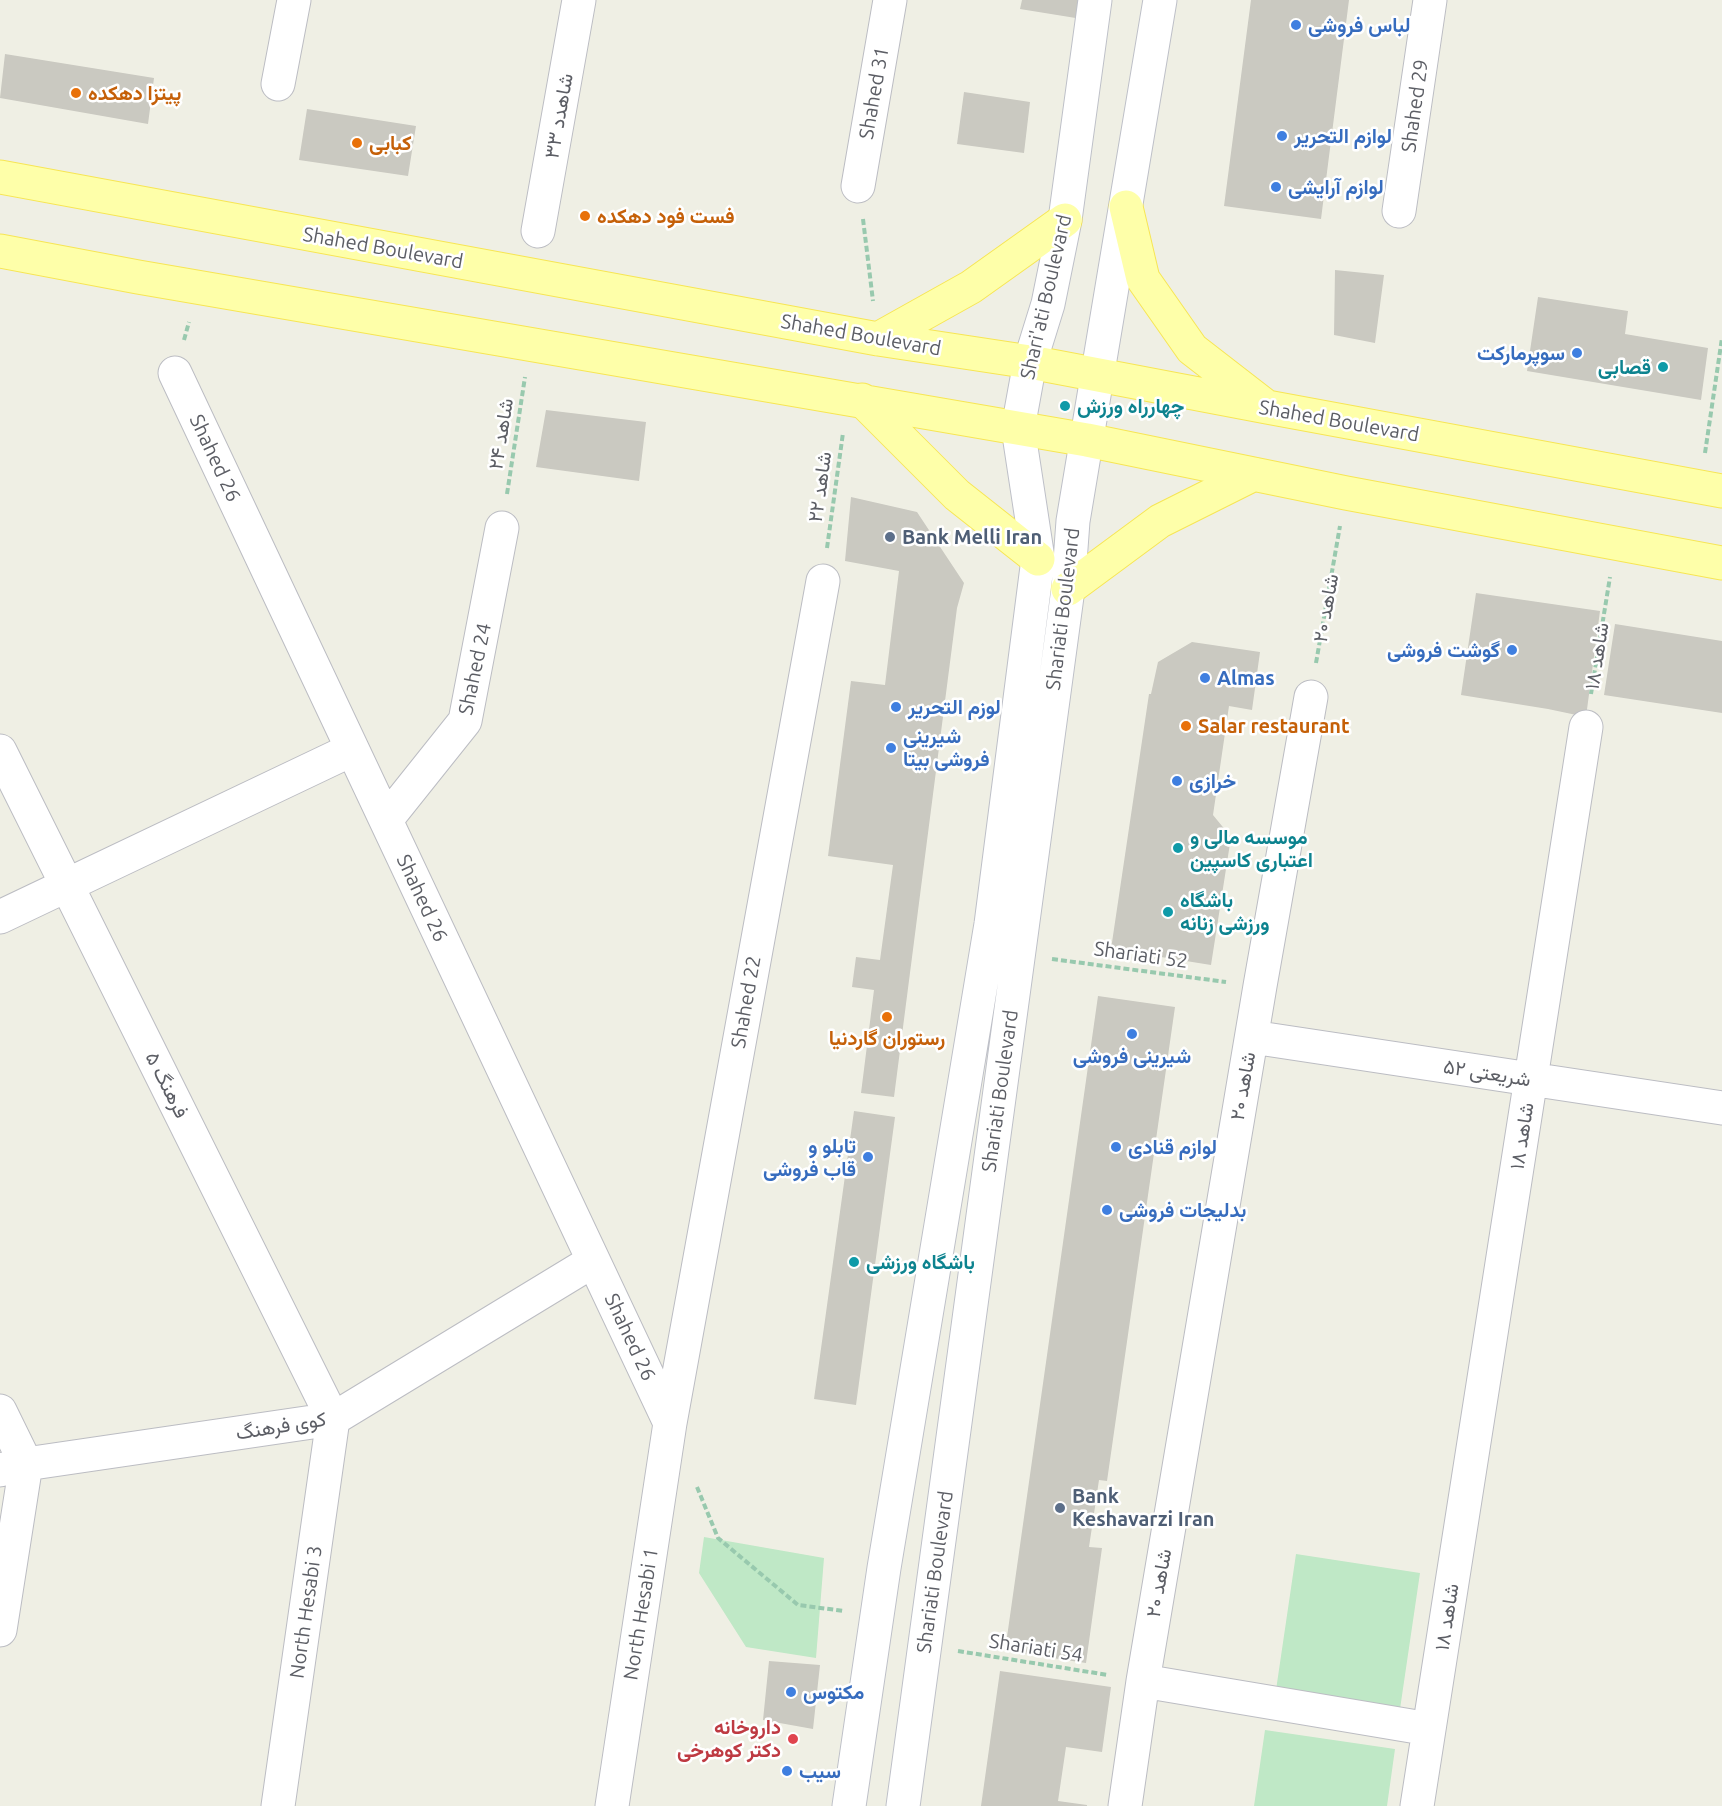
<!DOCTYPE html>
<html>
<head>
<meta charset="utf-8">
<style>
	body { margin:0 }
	canvas { display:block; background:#efefe4 }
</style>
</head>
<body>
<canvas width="1722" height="1806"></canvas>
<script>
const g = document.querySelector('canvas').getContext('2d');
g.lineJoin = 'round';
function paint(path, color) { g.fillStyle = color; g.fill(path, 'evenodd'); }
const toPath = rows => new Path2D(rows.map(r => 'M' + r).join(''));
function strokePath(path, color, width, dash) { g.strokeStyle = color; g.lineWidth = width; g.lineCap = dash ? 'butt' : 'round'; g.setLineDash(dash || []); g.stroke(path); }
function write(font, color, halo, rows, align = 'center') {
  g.font = font + ' Ubuntu,Vazirmatn,sans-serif'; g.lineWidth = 5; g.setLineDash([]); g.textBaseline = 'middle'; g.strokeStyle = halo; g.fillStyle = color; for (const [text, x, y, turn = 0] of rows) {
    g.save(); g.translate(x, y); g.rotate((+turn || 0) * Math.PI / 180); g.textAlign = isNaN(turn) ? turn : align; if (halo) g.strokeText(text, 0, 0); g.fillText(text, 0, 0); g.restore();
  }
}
paint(toPath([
	[704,1537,824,1558,816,1658,746,1647,699,1573],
	[1296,1554,1420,1573,1400,1709,1276,1690],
	[1265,1730,1395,1749,1387,1806,1254,1806]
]), '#bfe8c6');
paint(toPath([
	[1022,0,1091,0,1088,20,1020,9],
	[1251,0,1349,0,1321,219,1224,206],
	[5,54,154,78,148,124,0,98],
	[964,92,1030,102,1024,153,957,144],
	[307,109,416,126,408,176,299,160],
	[1335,270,1384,275,1375,343,1334,335],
	[1538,297,1628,311,1625,334,1708,348,1701,400,1527,371],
	[546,410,646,422,639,481,536,467],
	[851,497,917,512,964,583,957,608,894,1097,861,1093,874,990,852,987,856,957,880,960,893,865,828,856,851,681,885,685,899,571,845,561],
	[1476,593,1600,611,1586,717,1548,709,1461,695],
	[1615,624,1722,641,1722,713,1604,695],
	[1192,642,1260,652,1252,710,1229,706,1213,815,1231,837,1211,965,1111,949,1149,694,1151,694,1158,662],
	[1098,996,1175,1007,1107,1481,1099,1480,1089,1547,1102,1548,1086,1663,1005,1651],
	[854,1111,895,1117,856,1405,814,1399],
	[769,1661,820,1665,813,1729,763,1720],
	[1000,1671,1111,1687,1102,1752,1066,1747,1058,1801,1087,1805,1087,1806,981,1806]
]), '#cac9c1');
const minor = toPath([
	[278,84,294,0],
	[858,186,890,0],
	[1399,211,1430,0],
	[538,231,579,0],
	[175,373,670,1423],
	[0,751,333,1419,278,1806],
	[386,820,465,721,502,528],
	[0,917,351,750],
	[1252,1037,1722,1108],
	[0,1411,26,1464,0,1630],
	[0,1470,26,1464,333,1419,593,1261],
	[1143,1681,1429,1729],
	[612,1806,670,1423,823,581],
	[1125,1806,1143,1681,1260,986,1311,697],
	[1417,1806,1586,727]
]);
const secondary = toPath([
	[849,1806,884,1568,991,924,1038,559,1018,428,1030,362,1048,304,1065,220,1095,0],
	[903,1806,1068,589,1073,521,1160,0]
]);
const primary = toPath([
	[0,177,878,339,1030,362,1267,407,1722,491],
	[1126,207,1143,279,1192,349,1263,404],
	[0,251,138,277,1087,440,1346,493,1722,563],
	[878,339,971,287,1065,220],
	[862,400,957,495,1038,559],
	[1068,589,1160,521,1254,474]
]);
strokePath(minor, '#bcbdc3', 35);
strokePath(secondary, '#bec0c8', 35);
strokePath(primary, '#f7e655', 35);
strokePath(toPath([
	[863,219,873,301],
	[184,340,189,322],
	[1705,453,1722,338],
	[507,494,525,377],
	[827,548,843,433],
	[1316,663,1340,526],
	[1591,694,1610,577],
	[1052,959,1226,982],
	[697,1487,718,1538,798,1605,844,1611],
	[958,1651,1108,1675]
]), '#98c9ae', 4, [6, 3]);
strokePath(minor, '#fff', 33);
strokePath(secondary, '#fff', 33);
strokePath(primary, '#feffa9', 33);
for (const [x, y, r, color] of [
	[1296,25,6,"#3f7fe0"],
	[76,93,6,"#e8710a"],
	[1282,136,6,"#3f7fe0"],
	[357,143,6,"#e8710a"],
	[1276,187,6,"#3f7fe0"],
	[585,216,6,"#e8710a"],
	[1577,353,6,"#3f7fe0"],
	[1663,367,6,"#0f9aa8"],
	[1065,406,6,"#0f9aa8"],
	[890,537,6,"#5c6f8a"],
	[1512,650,6,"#3f7fe0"],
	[1205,678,6,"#3f7fe0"],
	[896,707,6,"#3f7fe0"],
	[1186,726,6,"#e8710a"],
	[891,748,6,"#3f7fe0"],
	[1177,781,6,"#3f7fe0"],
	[1178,848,6,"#0f9aa8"],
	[1168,912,6,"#0f9aa8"],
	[887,1017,6,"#e8710a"],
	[1132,1034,6,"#3f7fe0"],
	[1116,1147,6,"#3f7fe0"],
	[868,1157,6,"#3f7fe0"],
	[1107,1210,6,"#3f7fe0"],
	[854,1262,6,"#0f9aa8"],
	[1060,1508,6,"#5c6f8a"],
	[791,1692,6,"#3f7fe0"],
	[793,1739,6,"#e0444e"],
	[787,1771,6,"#3f7fe0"]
]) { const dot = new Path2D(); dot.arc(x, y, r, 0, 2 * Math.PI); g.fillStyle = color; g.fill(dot); strokePath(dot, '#fff', 2); }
write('bold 20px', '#366cbe', '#fff', [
	["لباس فروشی",1308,25],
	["لوازم التحریر",1294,136],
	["لوازم آرایشی",1288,187],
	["سوپرمارکت",1565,353,"right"],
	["گوشت فروشی",1500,650,"right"],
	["Almas",1217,678],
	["لوزم التحریر",908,707],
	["شیرینی",903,736],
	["فروشی بیتا",903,759],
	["خرازی",1189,781],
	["شیرینی فروشی",1132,1056,"center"],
	["تابلو و",856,1146,"right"],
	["قاب فروشی",856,1169,"right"],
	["لوازم قنادی",1128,1147],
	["بدلیجات فروشی",1119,1210],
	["مکتوس",803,1692],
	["سیب",799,1771]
], 'left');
write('bold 20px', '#c56008', '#fff', [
	["پیتزا دهکده",88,93],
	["کبابی",369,143],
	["فست فود دهکده",597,216],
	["Salar restaurant",1198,726],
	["رستوران گاردنیا",887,1038,"center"]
], 'left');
write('20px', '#5c5e65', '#fff', [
	["Shahed 31",874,93,-80],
	["Shahed 29",1415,106,-82],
	["شاهدد ۳۳",559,116,-80],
	["Shahed Boulevard",383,248,10],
	["Shari'ati Boulevard",1046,297,-77],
	["Shahed Boulevard",861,335,10],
	["Shahed Boulevard",1339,421,10],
	["شاهد ۲۴",501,434,-81],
	["Shahed 26",215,458,65],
	["شاهد ۲۲",820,487,-82],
	["شاهد ۲۰",1326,608,-80],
	["Shariati Boulevard",1063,609,-83],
	["شاهد ۱۸",1597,656,-81],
	["Shahed 24",475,669,-78],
	["Shahed 26",422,898,65],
	["Shariati 52",1141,955,8],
	["Shahed 22",746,1002,-80],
	["شریعتی ۵۲",1487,1073,9],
	["فرهنگ ۵",167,1085,63],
	["شاهد ۲۰",1243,1086,-80],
	["Shariati Boulevard",1000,1091,-82],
	["شاهد ۱۸",1522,1136,-81],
	["Shahed 26",630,1337,65],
	["کوی فرهنگ",281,1426,-9],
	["Shariati Boulevard",935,1572,-82],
	["شاهد ۲۰",1159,1583,-80],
	["North Hesabi 3",306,1612,-82],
	["North Hesabi 1",641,1614,-81],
	["شاهد ۱۸",1447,1617,-81],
	["Shariati 54",1036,1648,9]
]);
write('bold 20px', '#0d838f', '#fff', [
	["قصابی",1651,367,"right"],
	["چهارراه ورزش",1077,406],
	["موسسه مالی و",1190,837],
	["اعتباری کاسپین",1190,860],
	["باشگاه",1180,900],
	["ورزشی زنانه",1180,923],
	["باشگاه ورزشی",866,1262]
], 'left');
write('bold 20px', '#4e5e75', '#fff', [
	["Bank Melli Iran",902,537],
	["Bank",1072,1496],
	["Keshavarzi Iran",1072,1519]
], 'left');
write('bold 20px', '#be3a42', '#fff', [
	["داروخانه",781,1727],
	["دکتر کوهرخی",781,1750]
], 'right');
</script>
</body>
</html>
